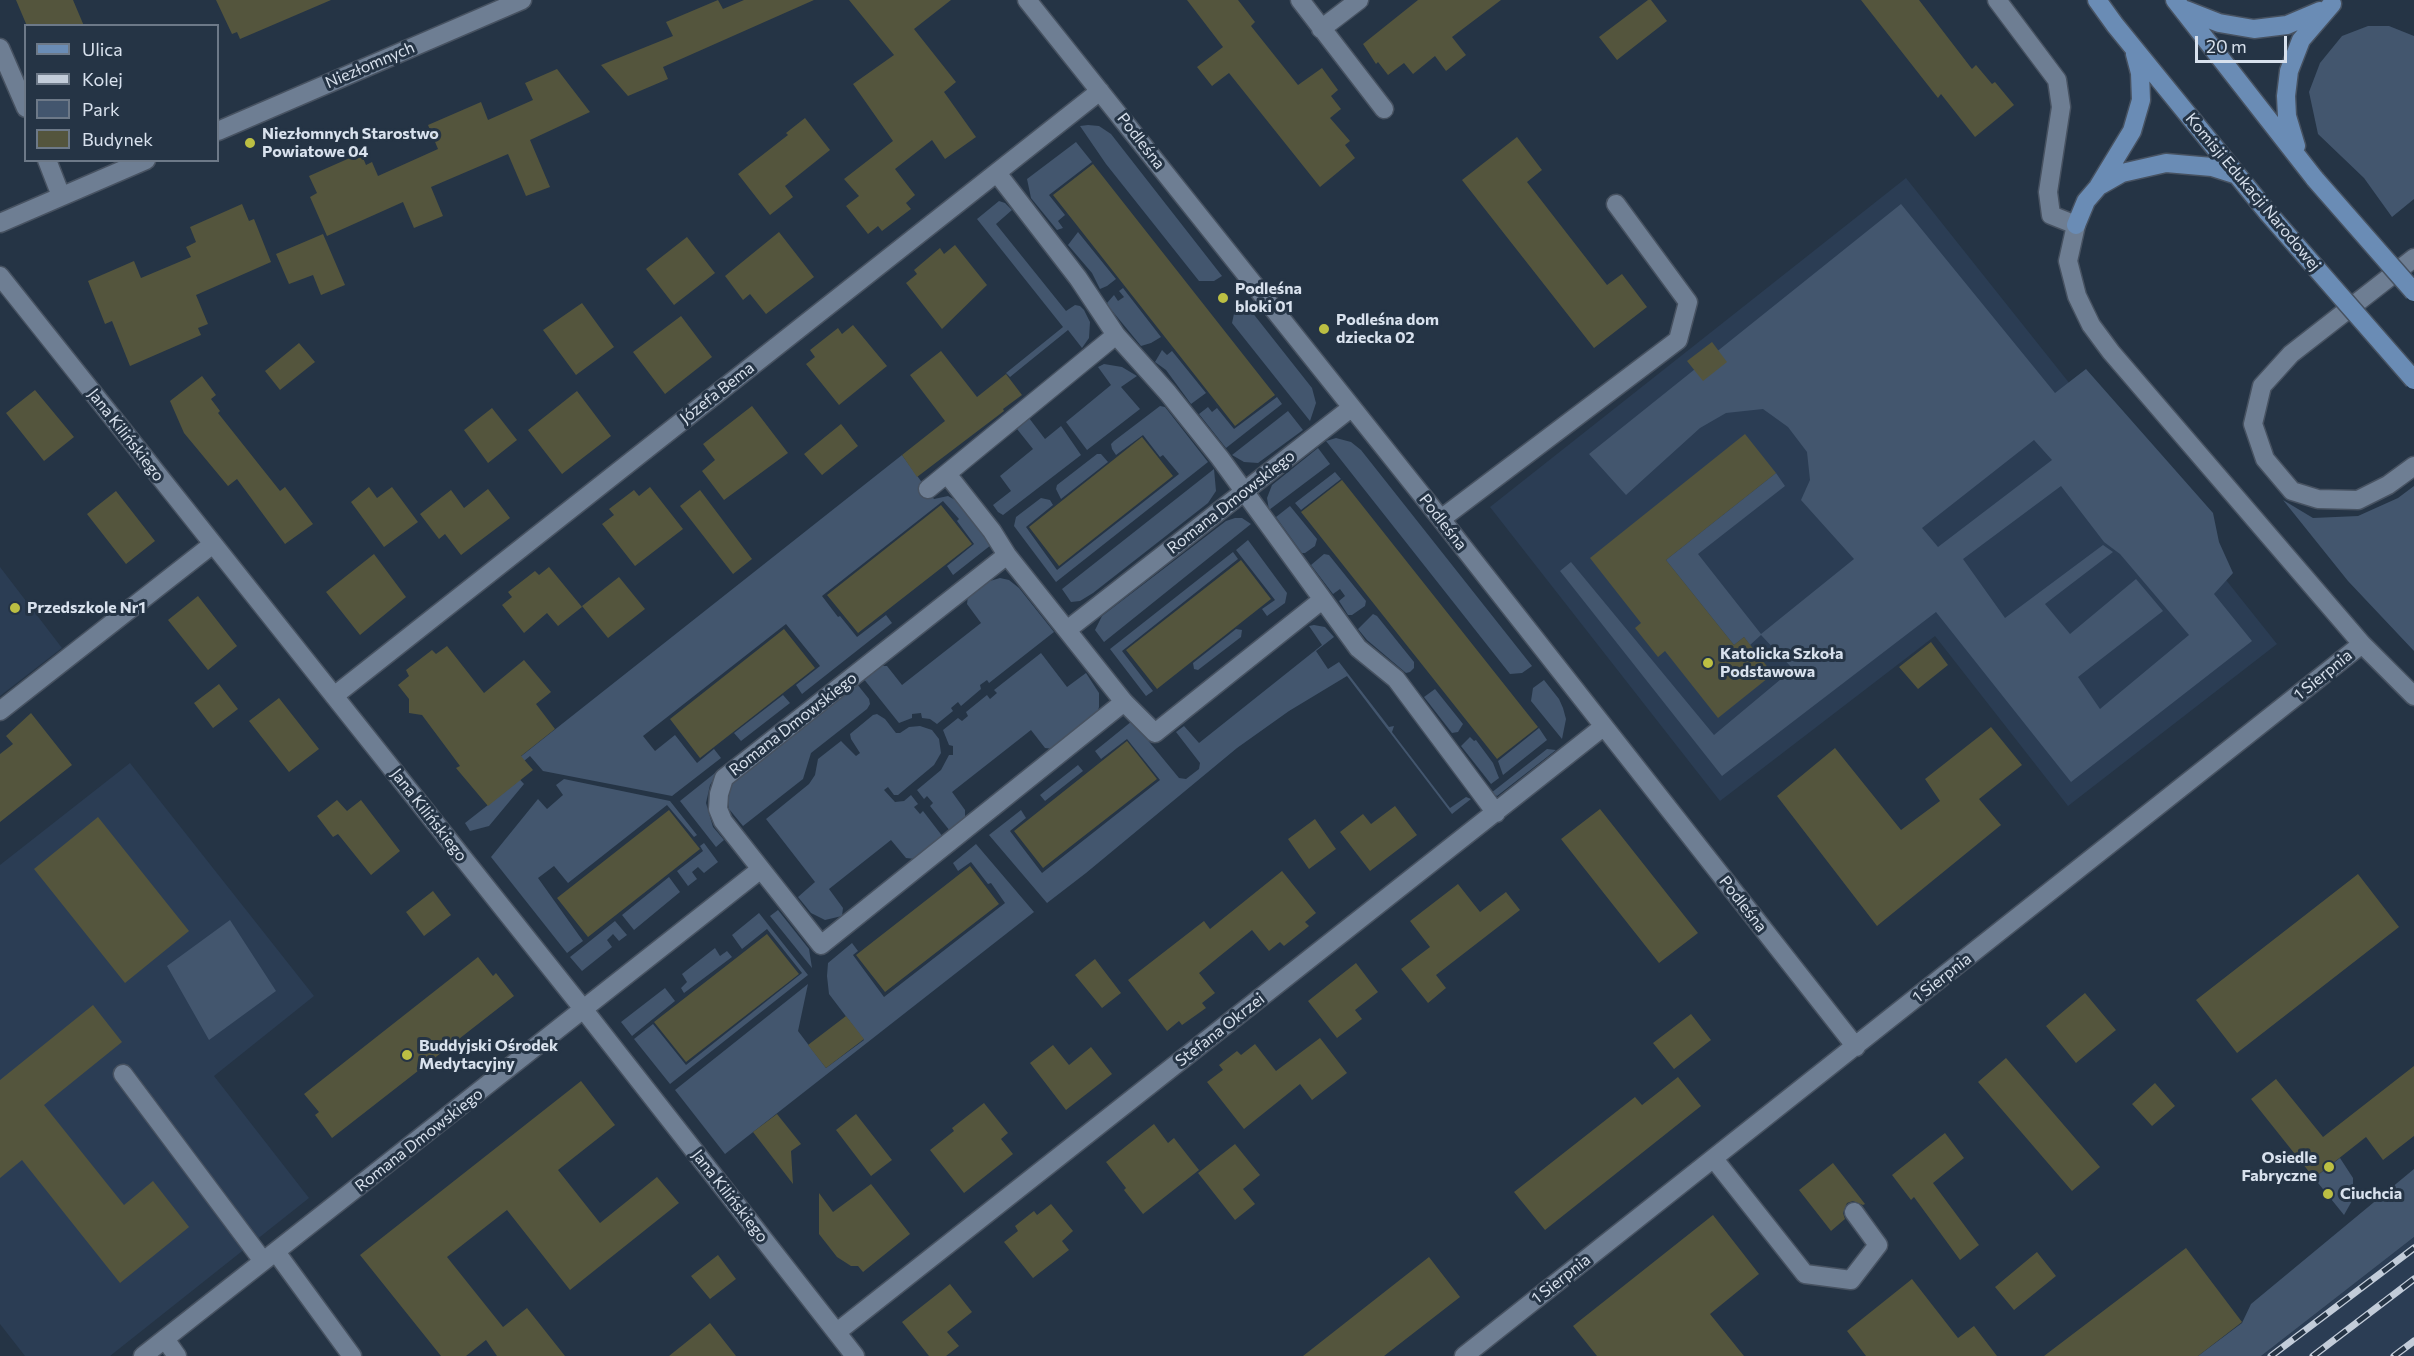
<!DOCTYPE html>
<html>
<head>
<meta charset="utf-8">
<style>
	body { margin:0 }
	#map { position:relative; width:2414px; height:1356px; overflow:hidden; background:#253445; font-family:Commissioner,sans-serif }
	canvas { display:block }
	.legend { position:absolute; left:24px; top:24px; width:195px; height:138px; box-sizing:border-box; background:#253445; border:2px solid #6d7988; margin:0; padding:8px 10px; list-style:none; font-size:18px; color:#d8e1ed }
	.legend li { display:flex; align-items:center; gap:12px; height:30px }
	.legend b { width:30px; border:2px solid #6d7988 }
	.scale { position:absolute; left:2195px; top:36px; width:92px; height:27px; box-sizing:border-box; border:3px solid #d8e1ed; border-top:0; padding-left:8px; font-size:18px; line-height:21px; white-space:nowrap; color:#d8e1ed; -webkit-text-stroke:4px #253445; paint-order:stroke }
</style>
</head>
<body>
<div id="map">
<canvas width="2414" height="1356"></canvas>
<ul class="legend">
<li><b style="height:8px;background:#6a8cb5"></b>Ulica</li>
<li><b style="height:8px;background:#c2ccd9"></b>Kolej</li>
<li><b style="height:16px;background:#43566e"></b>Park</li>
<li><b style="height:16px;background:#54553d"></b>Budynek</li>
</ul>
<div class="scale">20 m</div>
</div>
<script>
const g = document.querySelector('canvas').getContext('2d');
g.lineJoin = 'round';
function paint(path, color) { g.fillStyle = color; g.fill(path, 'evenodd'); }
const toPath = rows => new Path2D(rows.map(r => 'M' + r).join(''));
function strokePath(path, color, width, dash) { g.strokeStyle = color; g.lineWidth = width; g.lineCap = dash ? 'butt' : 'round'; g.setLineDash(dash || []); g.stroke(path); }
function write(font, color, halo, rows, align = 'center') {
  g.font = font + ' Commissioner,sans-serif'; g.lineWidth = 6; g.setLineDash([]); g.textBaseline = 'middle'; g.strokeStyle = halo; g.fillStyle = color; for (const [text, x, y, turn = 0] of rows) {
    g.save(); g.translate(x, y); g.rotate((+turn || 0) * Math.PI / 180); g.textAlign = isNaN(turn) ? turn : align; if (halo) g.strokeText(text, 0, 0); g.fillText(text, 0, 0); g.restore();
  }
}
paint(toPath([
	[1906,178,2277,644,2068,806,1935,636,1720,801,1490,507],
	[0,567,62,648,0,696],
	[130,763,314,996,214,1076,309,1198,110,1356,25,1356,0,1324,0,865],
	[2414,1237,2414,1356,2261,1356]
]), '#2b3d54');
paint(toPath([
	[2368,26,2389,26,2414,36,2414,199,2392,217,2364,178,2318,134,2309,92,2320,63,2342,36],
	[1088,125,1099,126,1111,134,1222,276,1214,281,1199,281,1106,164,1080,126],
	[1076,142,1092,162,1049,195,1065,215,1058,221,1063,228,1057,230,1031,198,1027,179],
	[999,201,1005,203,1012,210,996,224,1066,311,1075,305,1080,306,1084,310,1090,322,1089,338,1082,348,1068,330,1010,377,1006,373,1063,327,977,219],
	[1901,204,2055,393,2086,369,2213,513,2219,542,2233,573,2214,594,2252,641,2071,782,1936,612,1722,776,1560,571,1571,562,1714,735,1793,669,1761,635,1750,645,1744,637,1734,645,1666,560,1776,473,1785,486,1698,554,1761,634,1854,559,1801,500,1810,480,1807,452,1788,427,1763,409,1726,413,1700,428,1626,495,1589,454],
	[2034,440,2052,460,1938,547,1922,528],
	[2061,486,2104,542,2120,554,2189,635,2100,709,2078,677,2163,611,2136,579,2070,634,2045,604,2113,552,2103,545,2005,618,1963,559],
	[1078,232,1116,279,1107,286,1100,289,1092,273,1068,245],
	[1123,288,1161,337,1151,343,1141,346,1109,307,1107,303,1114,295,1118,301,1124,297,1119,291],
	[1244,302,1312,388,1316,403,1310,421,1232,323,1235,309],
	[1162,350,1167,355,1172,351,1206,393,1191,404,1166,370,1155,362],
	[1104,364,1122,367,1137,376,1121,387,1140,409,1087,450,1066,422,1111,385,1098,367],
	[1277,397,1282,404,1226,448,1199,414,1208,407,1212,412,1217,408,1234,429],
	[1160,406,1165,407,1208,462,1056,582,1014,526,1016,517,1041,498,1050,500,1053,505,1026,527,1057,570,1179,474,1163,455,1160,457,1143,435,1116,455,1112,449,1111,444,1114,441],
	[1288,411,1303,430,1258,463,1244,462,1232,455],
	[1029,418,1045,439,1061,426,1081,455,1003,515,998,512,993,505,1011,491,1000,476,1033,449,1017,429],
	[1336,438,1351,442,1361,450,1532,666,1522,673,1510,674,1326,441],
	[1318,448,1330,464,1269,510,1267,498,1272,485],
	[1097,454,1101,454,1108,462,1061,499,1056,489,1057,485],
	[902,455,934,499,948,496,957,501,991,545,953,575,947,566,974,544,957,521,959,519,943,501,822,596,838,617,840,616,857,637,886,615,892,623,802,694,796,685,820,666,786,624,643,736,655,751,675,735,697,763,714,749,721,758,672,796,543,771,530,756,512,771,524,784,489,826,470,831,465,823,516,783,505,769],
	[1214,469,1216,491,1208,503,1093,593,1080,601,1071,602,1062,589],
	[1335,472,1341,479,1301,510,1295,503],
	[2414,486,2414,651,2348,581,2283,500,2313,518,2358,516,2398,498],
	[1290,506,1317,539,1315,546,1305,553,1302,553,1276,517],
	[1235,518,1242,518,1251,524,1104,642,1095,630,1102,616,1226,521],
	[1248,540,1287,593,1285,603,1267,616,1262,609,1275,600,1236,550],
	[1233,552,1238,559,1122,651,1153,691,1146,696,1110,649],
	[1324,554,1329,555,1366,601,1365,606,1352,615,1348,615,1339,601,1345,596,1340,589,1333,594,1311,565],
	[1000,578,1009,580,1019,588,1054,632,989,683,987,680,980,685,981,689,961,706,958,702,951,708,953,711,937,724,930,719,922,718,921,713,912,714,912,718,899,723,863,678,878,666,887,666,902,685,981,623,967,604,968,596,983,583],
	[1373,614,1377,616,1414,662,1414,668,1410,672,1406,673,1367,640,1358,629],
	[1314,625,1325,627,1334,637,1316,651,1328,669,1339,662,1389,727,1394,726,1392,732,1450,808,1466,797,1471,799,1452,814,1347,676,1289,711,1237,748,1086,873,1047,903,989,835,1021,810,1026,818,1010,831,1042,873,1160,780,1127,739,1101,759,1095,751,1132,721,1179,778,1186,779,1199,769,1200,763,1176,732,1184,726,1199,743,1322,645,1309,626],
	[1236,629,1242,630,1241,637,1198,670,1194,669,1193,663],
	[1041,653,1067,687,1086,673,1099,693,1099,707,1097,714,1054,749,1045,748,1031,730,952,792,965,810,965,820,950,831,930,806,933,803,927,796,924,799,917,790,941,770,949,755,953,755,953,746,949,745,943,730,958,718,962,721,968,716,966,712,987,695,990,699,997,693,994,690],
	[1544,680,1559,699,1563,708,1566,719,1562,739,1531,701,1533,688],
	[857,684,869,699,870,704,867,709,811,753,803,779,743,826,729,809,728,801,727,794,733,781],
	[1435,689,1463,724,1458,732,1452,733,1424,697],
	[783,695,790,703,741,741,734,733],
	[877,714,885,719,896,733,900,733,909,727,920,726,932,730,939,739,941,753,934,765,898,795,894,795,888,787,884,790,895,802,904,801,911,795,918,804,914,807,920,814,923,811,943,837,915,859,906,858,891,840,829,889,843,908,842,916,825,920,811,913,798,897,815,882,766,819,809,784,815,775,818,759,841,741,856,756,860,753,851,739,850,734,873,715],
	[1539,728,1547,740,1503,775,1498,761],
	[1470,737,1474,741,1476,740,1493,763,1499,778,1491,784,1461,746],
	[1547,749,1556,750,1497,796,1491,793],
	[1078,765,1083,771,1045,801,1040,795],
	[720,769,710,785,706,803,713,827,724,840,716,847,680,801],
	[564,779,670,801,697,835,694,837,667,805,568,883,554,866,538,878,583,941,567,953,491,857,538,799,547,809,563,795,556,785],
	[704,843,718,862,704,873,698,867,692,872,697,879,688,886,677,871,703,851,700,846],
	[976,844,1034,912,725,1154,675,1090,808,984,798,1031,826,1068,864,1040,829,994,827,976,828,963,852,943,858,951,853,955,884,997,1005,903,991,883,988,884,971,862,958,871,953,863],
	[669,877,680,892,634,930,622,915],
	[778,910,809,949,812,968,770,916],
	[759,913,808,975,670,1084,634,1039,653,1024,686,1065,802,973,767,929,742,949,732,935],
	[230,920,276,991,209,1040,167,966],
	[615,921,627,935,619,941,613,934,607,940,612,947,582,971,570,957],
	[715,948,720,956,727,951,732,957,684,993,681,988,687,982,682,974],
	[665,988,675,1001,632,1036,621,1022],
	[2340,1158,2353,1178,2353,1199,2344,1215,2314,1178],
	[2414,1169,2414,1237,2261,1356,2198,1356,2242,1323,2251,1304]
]), '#43566e');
paint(toPath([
	[16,0,73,0,84,26,27,26],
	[216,0,331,0,240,39,237,32,232,34],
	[718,0,723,9,744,0,814,0,663,67,668,79,628,96,601,65,673,36,666,22],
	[849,0,951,0,914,29,956,82,944,92,976,137,945,159,932,140,895,169,915,195,906,203,911,209,882,231,878,226,868,234,846,206,859,196,844,179,893,141,853,84,894,55],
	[1187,0,1238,0,1255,22,1251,26,1298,85,1322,68,1338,90,1331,96,1341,109,1330,118,1350,141,1345,145,1355,158,1320,187,1229,73,1212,86,1197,67,1223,47],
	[1418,0,1501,0,1452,37,1466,55,1446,71,1435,56,1413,74,1404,63,1388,75,1378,62,1376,64,1363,44],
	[1648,0,1651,0,1667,21,1617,60,1599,37],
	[1861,0,1919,0,1972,69,1976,65,1992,84,1995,82,2014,105,1975,137,1941,94,1938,98],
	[557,69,590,112,530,140,550,187,526,196,508,154,431,187,443,216,414,228,403,202,327,236,310,197,317,193,309,176,361,153,366,165,372,162,378,176,438,149,428,125,481,102,488,120,533,100,525,83],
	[805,118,830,150,785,186,793,197,770,215,738,174,788,135,786,133],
	[1517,137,1542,170,1527,182,1607,285,1622,274,1647,307,1594,348,1462,180],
	[1093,164,1275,395,1235,426,1053,195],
	[242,204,249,221,254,219,271,262,196,295,208,324,198,328,201,335,130,366,112,321,105,324,88,281,134,261,141,278,191,257,186,247,196,242,190,227],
	[779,232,814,277,766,314,750,294,743,300,725,276],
	[323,234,345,285,321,295,313,275,289,284,276,254],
	[687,237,715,273,674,305,646,269],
	[955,245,987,285,942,329,906,283,917,274,914,270,940,248,944,254],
	[582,303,614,347,576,375,543,330],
	[681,316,712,357,665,394,633,352],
	[853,325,887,366,839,405,806,364,815,357,810,350,838,328,842,334],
	[1712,342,1727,362,1703,381,1687,361],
	[299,343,315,362,280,390,265,371],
	[941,351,977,397,1006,374,1022,395,1003,409,1004,411,917,477,902,455,945,421,910,375],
	[202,376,216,395,211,399,220,411,218,413,280,491,285,487,313,524,285,544,237,479,228,486,184,433,170,401],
	[35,390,74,437,44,461,6,413],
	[577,391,611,436,562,474,528,430],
	[752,406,788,453,724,500,702,471,715,460,703,444],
	[492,408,517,440,488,463,464,430],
	[841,424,858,446,822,475,804,454],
	[1745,434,1776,473,1666,560,1734,645,1744,637,1773,674,1718,718,1665,651,1658,657,1635,628,1641,623,1590,558],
	[1142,437,1173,476,1059,566,1029,527],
	[1342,480,1538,727,1497,759,1301,512],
	[369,487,377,498,392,487,418,522,384,547,351,502],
	[650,487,683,529,635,566,602,524,614,515,609,509,634,490,639,496],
	[488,489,510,518,461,555,445,534,439,539,420,514,451,490,464,508],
	[700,490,752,559,733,574,680,506],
	[116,491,155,541,126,564,87,514],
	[941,505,972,544,858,633,827,595],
	[374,554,406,597,360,635,326,592],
	[1241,560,1271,599,1157,689,1126,650],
	[549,567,582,607,558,626,547,613,524,633,502,605,512,597,508,592,535,571,539,575],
	[619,577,645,609,608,638,582,606],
	[198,596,237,646,208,670,168,620],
	[784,629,815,668,700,758,670,719],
	[1931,642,1948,665,1918,689,1899,667],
	[447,646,484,693,524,660,551,692,536,704,555,729,521,756,533,770,488,806,456,768,460,766,422,715,409,713,409,699,398,685,409,676,406,670,432,650,436,654],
	[219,684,238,709,213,728,194,703],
	[279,698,319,749,289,772,249,721],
	[31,713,72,765,0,822,0,754,13,744,6,736],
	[1991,727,2022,765,1979,799,2001,825,1877,926,1777,796,1835,748,1901,830,1940,801,1925,779],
	[1127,741,1157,779,1043,868,1014,831],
	[337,800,347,811,361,800,400,851,371,875,338,834,333,837,317,816],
	[1395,806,1417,835,1370,871,1340,832,1363,814,1371,824],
	[1600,809,1698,933,1659,963,1561,839],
	[669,810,700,849,588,937,557,898],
	[98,817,189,931,125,983,34,869],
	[1315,819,1336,849,1309,869,1288,839],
	[970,866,999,904,885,992,856,955],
	[1282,871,1316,913,1305,922,1309,926,1284,946,1280,942,1269,951,1252,930,1199,973,1215,993,1202,1003,1206,1008,1182,1025,1179,1021,1167,1031,1128,980,1204,921,1210,929],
	[2358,874,2399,927,2237,1053,2196,1000],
	[1458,884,1480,912,1506,892,1520,910,1436,975,1446,988,1428,1003,1401,969,1430,947,1410,921],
	[433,891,451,915,424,936,406,912],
	[767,934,799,974,686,1062,654,1022],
	[478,957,493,976,496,973,514,996,332,1138,315,1115,319,1112,304,1094],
	[1095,959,1121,993,1102,1008,1075,975],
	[1356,963,1378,992,1355,1010,1362,1019,1337,1038,1308,1001],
	[2085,993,2116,1030,2076,1063,2046,1026],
	[93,1005,122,1042,44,1105,124,1205,153,1181,189,1227,120,1283,22,1160,0,1178,0,1080],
	[1691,1014,1711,1040,1674,1069,1653,1043],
	[846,1016,864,1039,826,1068,808,1045],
	[1320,1038,1347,1073,1312,1100,1300,1084,1244,1129,1207,1082,1223,1070,1219,1065,1237,1051,1241,1055,1255,1044,1276,1071],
	[1053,1045,1069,1065,1091,1047,1112,1074,1066,1110,1030,1063],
	[2006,1058,2100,1167,2072,1191,1978,1082],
	[2414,1066,2414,1136,2383,1160,2366,1137,2314,1178,2251,1099,2276,1079,2323,1137],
	[1678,1077,1701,1106,1545,1230,1514,1192,1635,1097,1642,1105],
	[581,1081,615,1125,558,1170,600,1223,657,1177,679,1203,570,1290,507,1210,447,1257,503,1327,527,1308,565,1356,497,1356,486,1340,466,1356,441,1356,360,1255],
	[2155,1083,2175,1106,2152,1126,2132,1104],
	[984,1103,1008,1133,1001,1139,1013,1154,964,1193,930,1150,954,1131,952,1128],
	[777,1114,801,1144,791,1151,793,1184,753,1132],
	[856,1114,892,1160,871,1176,836,1130],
	[1154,1124,1168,1143,1174,1138,1199,1170,1143,1214,1124,1190,1126,1188,1106,1162],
	[1945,1133,1964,1158,1933,1183,1979,1245,1960,1260,1914,1197,1911,1200,1892,1175],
	[1235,1144,1260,1175,1243,1189,1255,1204,1235,1220,1198,1173],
	[1833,1163,1865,1204,1863,1205,1853,1201,1847,1203,1843,1213,1845,1219,1831,1231,1799,1190],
	[871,1184,910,1234,863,1272,858,1266,851,1266,837,1257,819,1234,819,1193,833,1212],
	[1051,1204,1073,1231,1062,1241,1069,1250,1033,1278,1004,1242,1018,1231,1015,1226,1034,1211,1037,1215],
	[1713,1215,1759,1274,1710,1314,1744,1356,1597,1356,1573,1326],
	[2186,1248,2242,1322,2198,1356,2044,1356],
	[2037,1252,2056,1276,2014,1310,1995,1287],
	[718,1255,736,1279,710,1299,691,1276],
	[1429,1257,1460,1297,1384,1356,1303,1356],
	[1912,1279,1958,1338,1974,1326,1997,1356,1866,1356,1847,1331],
	[950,1284,972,1312,947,1332,959,1346,946,1356,929,1356,902,1322],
	[710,1323,736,1356,669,1356]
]), '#54553d');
const minor = toPath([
	[1027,0,1441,519,1856,1047],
	[1300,0,1384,109],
	[1997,0,2057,80,2061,107,2048,192,2051,215,2076,225,2068,261,2077,296,2091,325,2111,352,2362,644,2414,696],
	[1321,29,1359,0],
	[0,48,26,108],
	[218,131,522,0],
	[47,160,61,196],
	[997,173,1078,278,1116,335,1168,393,1220,458,1358,648,1396,679,1496,813],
	[0,223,146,160],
	[2414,258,2291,354,2262,386,2253,424,2265,459,2292,491,2318,499,2358,500,2388,485,2414,466],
	[0,276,584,1010,855,1356],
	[947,474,992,531,1007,555,1124,702,1155,733,1322,600],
	[928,489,1116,335],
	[1441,519,1678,340,1688,302,1616,204],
	[1007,555,724,778,719,794,718,809,723,821,821,945,1124,702],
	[1067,630,1351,408],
	[334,696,1100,91],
	[0,711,213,544],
	[123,1074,263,1261],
	[1714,1159,1805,1274,1851,1280,1878,1245,1854,1212],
	[276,1252,352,1356],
	[837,1332,1603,727],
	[165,1339,177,1356],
	[143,1356,761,869],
	[1464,1356,2362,644]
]);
const major = toPath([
	[2097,0,2115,25,2268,213],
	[2175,0,2315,179],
	[2186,10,2219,23,2254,29,2287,25,2320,11],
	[2296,146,2287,116,2286,96,2289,71,2301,40,2332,4],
	[2101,185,2122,173,2166,163,2212,167,2237,175],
	[2076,225,2086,201,2098,187,2132,131,2141,100,2140,73,2135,54]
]);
strokePath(minor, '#475261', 21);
strokePath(major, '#475261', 21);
strokePath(minor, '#6e7e93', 18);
strokePath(major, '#6a8cb5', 18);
const rail = toPath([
	[2271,1356,2414,1248],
	[2313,1356,2414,1279],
	[2394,1356,2414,1341]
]);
strokePath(rail, '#c2ccd9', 7);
strokePath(rail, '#253445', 4.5, [14]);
const majorBridge = toPath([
	[2315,179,2414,292],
	[2268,213,2414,380]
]);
strokePath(majorBridge, '#475261', 21, []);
strokePath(majorBridge, '#6a8cb5', 18);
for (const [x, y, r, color] of [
	[250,143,6,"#bcbf43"],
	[1223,298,6,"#bcbf43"],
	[1324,329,6,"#bcbf43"],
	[15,608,6,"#bcbf43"],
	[1708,663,6,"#bcbf43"],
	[407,1055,6,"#bcbf43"],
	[2329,1167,6,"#bcbf43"],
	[2328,1194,6,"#bcbf43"]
]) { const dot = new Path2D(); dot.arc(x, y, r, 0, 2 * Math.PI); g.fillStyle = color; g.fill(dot); strokePath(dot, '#253445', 2); }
write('16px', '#d8e1ed', '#253445', [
	["Niezłomnych",370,65,-23],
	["Podleśna",1141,141,52],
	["Komisji Edukacji Narodowej",2253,192,50],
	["Józefa Bema",717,393,-38],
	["Jana Kilińskiego",126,435,52],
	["Romana Dmowskiego",1231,502,-38],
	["Podleśna",1443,522,52],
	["1 Sierpnia",2323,675,-39],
	["Romana Dmowskiego",793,724,-38],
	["Jana Kilińskiego",429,815,52],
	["Podleśna",1743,904,52],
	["1 Sierpnia",1942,978,-38],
	["Stefana Okrzei",1220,1030,-38],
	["Romana Dmowskiego",419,1140,-38],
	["Jana Kilińskiego",730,1196,52],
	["1 Sierpnia",1561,1279,-38]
]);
write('bold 16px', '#d8e1ed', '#253445', [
	["Niezłomnych Starostwo",262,134],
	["Powiatowe 04",262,152],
	["Podleśna",1235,289],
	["bloki 01",1235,307],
	["Podleśna dom",1336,320],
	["dziecka 02",1336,338],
	["Przedszkole Nr1",27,608],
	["Katolicka Szkoła",1720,654],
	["Podstawowa",1720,672],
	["Buddyjski Ośrodek",419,1046],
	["Medytacyjny",419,1064],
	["Osiedle",2317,1158,"right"],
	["Fabryczne",2317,1176,"right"],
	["Ciuchcia",2340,1194]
], 'left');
</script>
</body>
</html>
